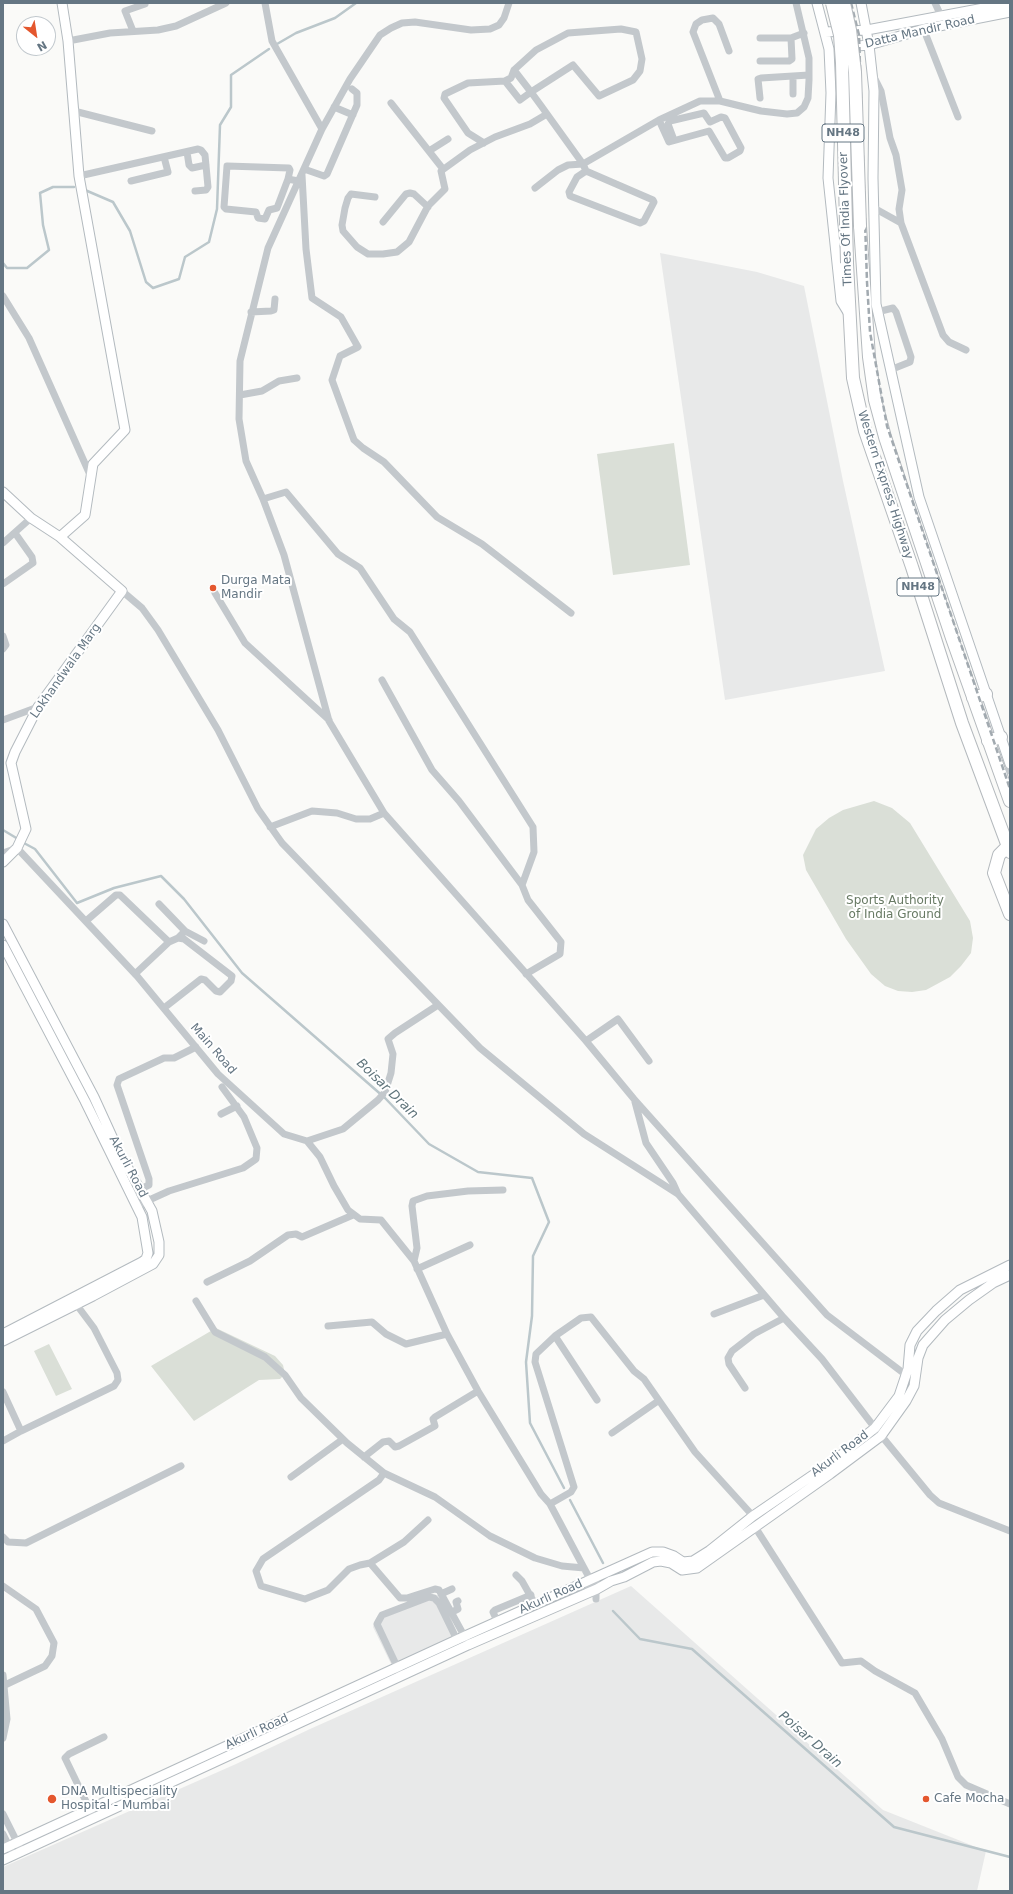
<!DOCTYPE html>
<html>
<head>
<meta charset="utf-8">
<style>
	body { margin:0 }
	#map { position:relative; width:1013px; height:1894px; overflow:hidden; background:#fafaf8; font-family:"DejaVu Sans",sans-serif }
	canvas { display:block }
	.frame { position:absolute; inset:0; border:4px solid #657683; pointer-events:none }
	.north { position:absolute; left:16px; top:16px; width:40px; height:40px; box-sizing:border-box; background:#fff; border:1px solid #c1c8cd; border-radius:50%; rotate:150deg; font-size:11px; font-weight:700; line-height:16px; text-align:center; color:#657683 }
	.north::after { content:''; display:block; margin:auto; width:14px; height:18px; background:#e4572e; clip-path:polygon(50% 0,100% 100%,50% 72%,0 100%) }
</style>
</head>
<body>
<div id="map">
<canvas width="1013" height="1894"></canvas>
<div class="frame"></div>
<div class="north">N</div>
</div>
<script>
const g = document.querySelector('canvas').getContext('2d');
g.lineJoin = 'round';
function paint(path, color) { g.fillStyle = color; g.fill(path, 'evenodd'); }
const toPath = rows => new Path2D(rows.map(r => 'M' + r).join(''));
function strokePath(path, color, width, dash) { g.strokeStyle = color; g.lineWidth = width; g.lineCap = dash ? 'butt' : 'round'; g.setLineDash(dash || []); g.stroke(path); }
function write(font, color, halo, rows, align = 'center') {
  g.font = font + ' "DejaVu Sans",sans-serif'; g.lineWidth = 4; g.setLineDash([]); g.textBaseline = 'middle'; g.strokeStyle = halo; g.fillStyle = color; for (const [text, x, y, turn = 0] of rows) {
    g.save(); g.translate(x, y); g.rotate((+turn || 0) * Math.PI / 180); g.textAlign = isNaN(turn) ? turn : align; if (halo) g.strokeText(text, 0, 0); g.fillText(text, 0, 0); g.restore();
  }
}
paint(toPath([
	[660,253,757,272,804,286,843,481,885,671,725,700],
	[631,1586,883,1810,986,1851,977,1891,3,1891,3,1867,236,1764,310,1729],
	[426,1595,440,1595,459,1636,392,1666,373,1627,375,1620,378,1615]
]), '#e8e9e9');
paint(toPath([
	[674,443,690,565,613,575,597,454],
	[874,801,892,808,910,823,970,921,973,938,971,953,961,966,950,977,926,990,912,992,898,991,885,986,871,974,846,939,806,870,803,855,816,829,829,818,843,810],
	[216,1328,275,1356,283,1365,285,1374,280,1379,259,1380,194,1421,151,1366],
	[49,1344,72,1389,56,1396,34,1351]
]), '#dadfd7');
strokePath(toPath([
	[277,44,296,33,335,18,356,3],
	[85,190,113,202,130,231,146,282,153,288,179,279,185,257,209,242,217,209,220,125,231,107,231,75,269,49],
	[3,263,7,268,27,268,49,250,43,225,40,193,53,187,74,187],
	[3,830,18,839],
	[22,842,35,849,77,903,114,888,161,876,184,899,242,973,385,1098,429,1144,478,1172,532,1178,549,1222,533,1256,532,1316,526,1362,530,1423,564,1488],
	[570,1500,603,1563],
	[613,1611,640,1639,692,1649,894,1827,1010,1857]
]), '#bbc7cb', 2.5);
const secondary = toPath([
	[817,3,829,49,831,93,828,178,841,301,849,314],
	[861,3,869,45,874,91,873,178,876,304,919,497,1010,764],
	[825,32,867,30,1010,3],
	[846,47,869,45,924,29,1010,12],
	[3,492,31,518,60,537,122,591,38,707,15,752,11,763,26,829,17,848,3,862],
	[60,537,85,515,93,464,125,430,79,176,68,41,62,3],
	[3,924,94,1097,120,1154,152,1211,159,1242,159,1255,153,1264,93,1296,3,1341],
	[3,945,85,1101,142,1217,148,1253,146,1259,142,1262,3,1334],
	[3,1849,465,1636,652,1552,663,1552,674,1556,683,1562,693,1561,709,1551,753,1516,835,1460,875,1428,899,1396,908,1369,910,1345,917,1331,936,1311,960,1290,1010,1265],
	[3,1860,468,1645,597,1589,611,1581,624,1577,653,1562,661,1561,671,1563,682,1570,697,1568,830,1474,881,1436,906,1401,914,1386,918,1358,923,1345,945,1320,969,1300,993,1283,1010,1275]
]);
const highway = toPath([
	[860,226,869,357,875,400,885,437,952,638,1010,801],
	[847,263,853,378,865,431,912,567,962,723,1010,852],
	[973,698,986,694],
	[988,741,1001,737],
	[1008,846,999,855,994,873,1010,914]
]);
strokePath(secondary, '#b3babf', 11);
strokePath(highway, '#b4b9bd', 14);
strokePath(toPath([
	[265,3,272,41,322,129],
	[509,3,504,18,499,25,490,29,471,30,415,22,402,23,391,28,380,35,350,79,322,129,268,248,240,361,239,419,246,461,263,499,284,555,329,721,384,813,586,1041,634,1099,827,1315,906,1375],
	[935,3,941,16],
	[922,25,958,117],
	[133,31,125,11,145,4],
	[760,38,791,38,804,33],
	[68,41,110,33,158,30,176,26,226,3],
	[760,61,789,61,792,59,791,38],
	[874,77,881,91,890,138,896,155,902,190,899,209,901,223,943,335,949,342,966,350],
	[505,81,520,100,531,92,573,65,599,96,633,80,640,71,642,59,636,32,621,29,568,33,536,50,514,70,531,92,542,107,547,114],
	[793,94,793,76],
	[760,98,758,79,761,78,809,75],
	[720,101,693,32,696,24,702,20,713,18,719,24,729,51],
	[391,103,443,169],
	[334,107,353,115],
	[74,111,152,131],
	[659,120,669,142,709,131,725,158,728,158,740,151,741,148,725,118,721,117,710,122,704,113,670,121,668,124,674,140],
	[484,143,468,133,444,98,445,94,468,83,505,81,511,78,514,70],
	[429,151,448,139],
	[187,152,189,165,192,168,206,165],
	[304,169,324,176,327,174,357,105,357,93,352,89],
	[302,175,306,249,312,298,341,317,358,347,340,356,332,380,354,440,363,448,384,462,437,517,482,544,571,613],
	[79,176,198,149,201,150,205,155,208,187,206,190,195,191],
	[288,179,277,208,269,210,265,219,258,218,256,212,226,209,224,207,227,166,289,168,290,170,288,179,298,181],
	[131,181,168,172,164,157],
	[535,188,558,170,568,165,583,164,586,171,653,200,654,202,644,221,640,223,570,196,569,192,577,177,586,171],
	[375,197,351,194,348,198,345,208,342,225,343,231,357,247,368,254,383,254,397,252,409,242,428,206,445,189,441,171,470,150,495,137,530,124,547,114,583,164,659,120,700,101,720,101,761,111,787,114,797,113,804,107,808,98,809,80,809,58,796,3],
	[874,208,901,223],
	[383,222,406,194,410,193,414,194,428,207],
	[3,296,29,338,91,477],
	[251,312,271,311,274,310,275,299],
	[877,312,893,308,896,312,911,357,910,362,890,370],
	[240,395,262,391,279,381,297,378],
	[263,499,286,492,338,554,360,568,394,619,410,632,533,827,534,852,522,885,528,900,561,942,560,954,526,974],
	[3,543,31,518],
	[3,584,33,563,32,557,15,533],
	[122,591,142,608,158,630,218,730,258,809,282,843,480,1048,584,1134,678,1194,784,1318,822,1359,875,1428,930,1495,939,1503,1010,1531],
	[215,593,245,643,329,720],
	[3,636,6,645,3,649],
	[382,680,432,770,459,801,522,885],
	[3,720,38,707],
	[1000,774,1010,770],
	[270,827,312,811,337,813,356,819,370,819,384,813],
	[3,853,17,848,137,976,218,1074,284,1134,307,1141,320,1157,334,1186,348,1210,360,1219,381,1220,414,1261],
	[159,904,185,931,178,938],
	[86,921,116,895,120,895,169,942,178,938,184,939,232,976,231,981,220,992,216,991,205,980,201,979,164,1008],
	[185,931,204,941],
	[135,974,169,942],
	[586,1041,618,1019,649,1061],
	[635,1102,646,1143,673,1183,678,1194],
	[221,1114,237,1106],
	[307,1141,343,1129,378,1100,385,1092,391,1073,393,1054,388,1039,395,1033,438,1005],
	[503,1190,468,1191,427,1196,413,1201,412,1206,417,1248,414,1261,447,1334,478,1391,541,1494,550,1504,584,1568,590,1579,588,1593],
	[130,1194,149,1185,149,1179,117,1085,119,1079,164,1058,174,1058,196,1047],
	[136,1206,169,1191,243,1168,256,1159,257,1148,244,1117,222,1087],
	[417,1269,470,1245],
	[207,1282,250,1261,288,1235,296,1234,302,1237,353,1215],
	[196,1301,215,1332,265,1357,285,1375,301,1398,347,1443,384,1473,435,1497,490,1536,535,1558,562,1566,584,1568],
	[714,1314,764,1295],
	[328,1326,372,1322,386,1334,406,1344,447,1334],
	[555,1336,597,1400],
	[745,1388,729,1364,728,1358,732,1351,754,1334,784,1318],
	[3,1392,21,1431,114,1386,118,1380,117,1373,94,1328,73,1300],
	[612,1433,658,1401],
	[3,1441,21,1431],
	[364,1457,383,1442,389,1441,395,1447,399,1446,435,1426,433,1419,435,1417,478,1391],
	[384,1473,379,1480,263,1559,256,1571,261,1586,305,1599,328,1590,349,1569,360,1565,370,1563,404,1542,428,1520],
	[291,1477,343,1439],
	[550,1504,571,1492,574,1487,535,1362,536,1354,555,1336,581,1318,591,1317,634,1371,644,1379,695,1452,753,1516],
	[755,1527,842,1663,861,1661,875,1671,915,1693,942,1739,958,1777,966,1785,1010,1804],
	[3,1537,8,1542,26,1543,181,1466],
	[370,1563,400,1598,407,1598,435,1589,439,1590,467,1641],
	[516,1575,522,1581,535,1604],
	[3,1586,36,1609,54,1643,52,1656,45,1666,5,1685],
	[441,1594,452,1589],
	[596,1599,596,1577],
	[452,1612,458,1609,456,1602,458,1601],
	[497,1621,493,1612,495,1610,531,1595],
	[3,1675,7,1719,3,1738],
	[401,1675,377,1624,382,1615,429,1597,434,1598,439,1603,457,1640],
	[3,1814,22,1852],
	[94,1818,65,1758,69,1754,104,1737],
	[3,1834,11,1850]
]), '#c3c8cc', 7);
strokePath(secondary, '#fff', 9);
strokePath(highway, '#fff', 12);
strokePath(toPath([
	[851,3,859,35,867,282,870,332,887,426,1010,789]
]), '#a2aab0', 2.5, [6, 3]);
const highwayBridge = toPath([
	[832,3,840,35,842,63,847,263],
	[844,3,850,30,855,72,860,226]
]);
strokePath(highwayBridge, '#b4b9bd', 14, []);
strokePath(highwayBridge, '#fff', 12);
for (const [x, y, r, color] of [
	[213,588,4,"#e4572e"],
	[52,1799,5,"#e4572e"],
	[926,1799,4,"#e4572e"]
]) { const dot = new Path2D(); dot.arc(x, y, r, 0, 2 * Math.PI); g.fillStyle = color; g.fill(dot); strokePath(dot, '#fff', 1.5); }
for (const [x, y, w] of [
	[843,133,42],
	[918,587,42]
]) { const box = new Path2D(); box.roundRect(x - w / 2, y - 9, w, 18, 3); g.fillStyle = '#fff'; g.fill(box); strokePath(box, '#657683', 1); }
write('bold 11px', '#657683', null, [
	["NH48",843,133],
	["NH48",918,587]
]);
write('12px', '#657683', '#fff', [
	["Datta Mandir Road",920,32,-13],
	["Times Of India Flyover",846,219,-92],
	["Western Express Highway",885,485,72],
	["Lokhandwala Marg",66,671,-55],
	["Main Road",213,1049,49],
	["Akurli Road",128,1167,62],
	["Akurli Road",840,1454,-37],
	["Akurli Road",551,1597,-24],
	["Akurli Road",257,1732,-25]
]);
write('12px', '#657683', '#fff', [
	["Durga Mata",221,581],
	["Mandir",221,595],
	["DNA Multispeciality",61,1792],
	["Hospital - Mumbai",61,1806],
	["Cafe Mocha",934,1799]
], 'left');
write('12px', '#687a64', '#fff', [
	["Sports Authority",895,901],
	["of India Ground",895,915]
]);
write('italic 13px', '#60757c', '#fff', [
	["Boisar Drain",387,1089,44],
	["Poisar Drain",810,1740,41]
]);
</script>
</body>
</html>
